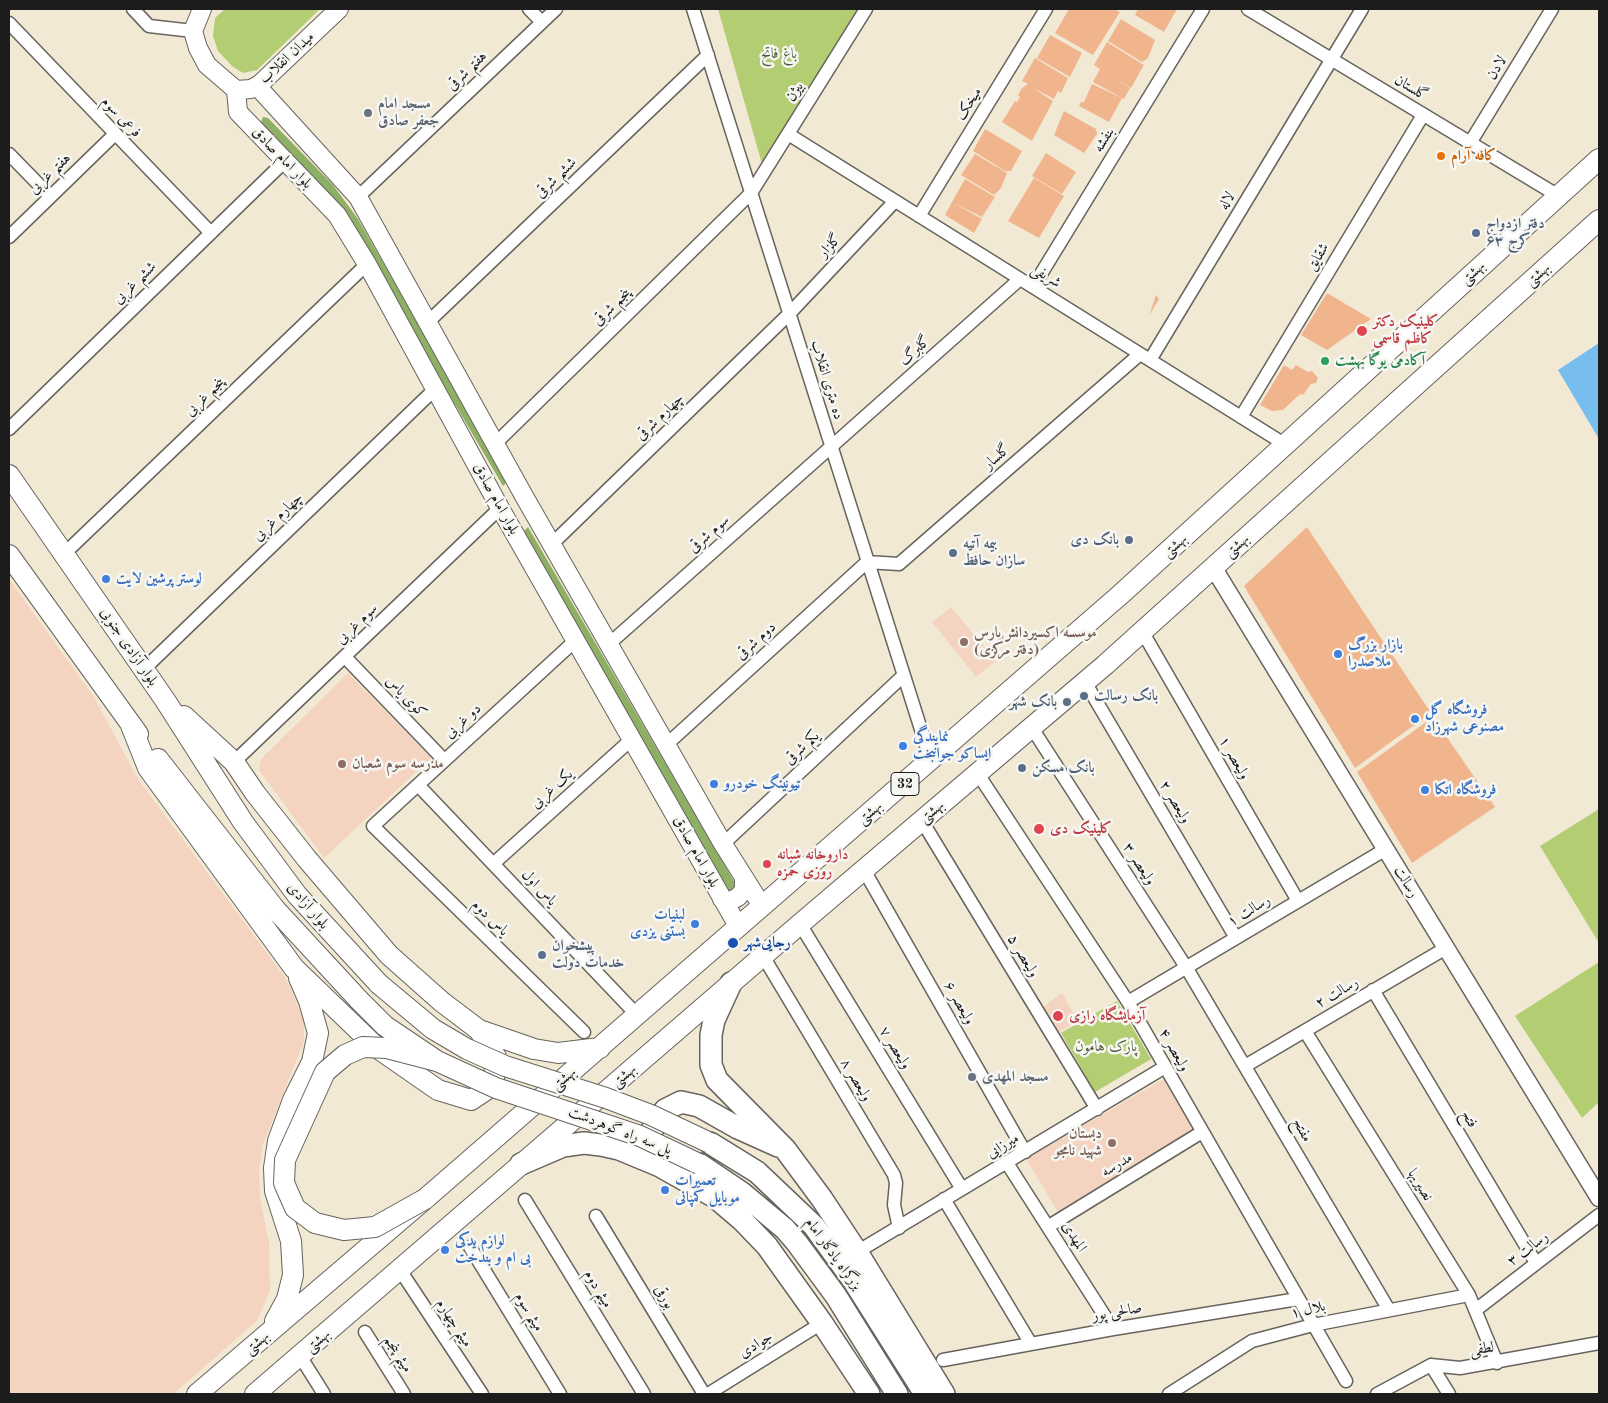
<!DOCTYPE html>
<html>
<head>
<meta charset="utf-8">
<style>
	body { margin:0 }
	#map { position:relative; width:1608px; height:1403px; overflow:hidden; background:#f2e9d5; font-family:"Old Standard TT",serif }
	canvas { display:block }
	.frame { position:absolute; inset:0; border:10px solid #1c1c1c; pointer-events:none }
</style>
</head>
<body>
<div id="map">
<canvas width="1608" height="1403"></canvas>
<div class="frame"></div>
</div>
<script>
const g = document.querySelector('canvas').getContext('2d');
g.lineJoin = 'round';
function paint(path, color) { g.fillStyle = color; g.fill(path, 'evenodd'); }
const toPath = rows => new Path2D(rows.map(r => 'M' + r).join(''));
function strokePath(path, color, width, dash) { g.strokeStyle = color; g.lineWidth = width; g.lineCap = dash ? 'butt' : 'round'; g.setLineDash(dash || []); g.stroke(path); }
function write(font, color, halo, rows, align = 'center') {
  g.font = font + ' "Old Standard TT",Amiri,serif'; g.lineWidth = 5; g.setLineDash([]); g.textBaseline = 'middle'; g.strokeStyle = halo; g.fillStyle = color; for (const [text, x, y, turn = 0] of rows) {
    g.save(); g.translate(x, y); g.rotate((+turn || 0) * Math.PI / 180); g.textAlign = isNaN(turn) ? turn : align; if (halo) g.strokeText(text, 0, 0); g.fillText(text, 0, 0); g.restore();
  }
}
paint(toPath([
	[9,579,94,697,138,779,286,979,304,1019,304,1041,263,1144,259,1170,260,1196,269,1243,270,1290,257,1321,173,1394,9,1394],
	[951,607,996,661,976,677,932,622],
	[348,673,431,758,324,858,259,770,261,759],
	[1062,993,1078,1021,1053,1036,1038,1011],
	[1167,1077,1198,1127,1058,1212,1026,1159]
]), '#f4d3c0');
paint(toPath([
	[225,9,320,9,257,70,243,73,232,66,218,51,213,36,215,18],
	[718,9,863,9,762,164],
	[1599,809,1599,943,1540,846],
	[1599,962,1599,1102,1582,1118,1515,1016],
	[1117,1001,1151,1059,1095,1092,1061,1033]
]), '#b3cd73');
paint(toPath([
	[263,117,268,118,333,185,358,219,508,481,503,486,402,314,348,214,264,127,261,122],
	[528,527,735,883,732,892,727,892,524,531]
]), '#8eb065');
paint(toPath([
	[1599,343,1599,439,1558,370]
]), '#77beef');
paint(toPath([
	[1069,9,1114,9,1120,12,1093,55,1055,33],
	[1138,9,1177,9,1164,32,1135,15],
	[1121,19,1155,40,1148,58,1142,62,1108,41],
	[1050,35,1082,53,1070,77,1037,58],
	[1107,42,1144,65,1131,88,1113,78,1130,88,1124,99,1093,82,1100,69,1094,65],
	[1035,58,1068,78,1061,93,1058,91,1054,99,1033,88,1053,101,1032,141,1002,122,1015,101,1017,102,1020,97,1018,95,1022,88,1028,84,1022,81],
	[1092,84,1122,98,1109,122,1079,106,1081,102,1084,102],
	[1064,111,1096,129,1097,134,1084,153,1054,135],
	[985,129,1022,151,1011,171,1005,171,973,151],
	[1046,153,1076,172,1062,194,1032,176],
	[975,154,1007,173,1001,188,994,195,961,175],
	[1034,178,1064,196,1039,238,1008,221],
	[965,179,995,197,982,217,952,202],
	[952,202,982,219,974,233,945,215],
	[1327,293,1371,319,1327,350,1301,335],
	[1156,295,1159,299,1149,316],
	[1284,365,1292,370,1296,365,1308,372,1312,371,1318,378,1316,383,1311,384,1303,395,1300,394,1283,410,1272,411,1260,405],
	[1307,527,1431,713,1355,768,1244,586],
	[1433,717,1495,807,1412,863,1357,772]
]), '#f1b58e');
const minor = toPath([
	[133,9,149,26,193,31],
	[529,9,542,22],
	[693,9,931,761],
	[1248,9,1557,195],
	[9,23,210,232],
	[788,134,1286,445],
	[1470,143,1552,9],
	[9,154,50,196],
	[358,197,556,9],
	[919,216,1046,9],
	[9,237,115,134],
	[1033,287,1203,9],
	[427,323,708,55],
	[1150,360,1362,9],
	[1241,417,1423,115],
	[9,429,285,161],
	[496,443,751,193,866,9],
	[553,543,789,314,895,201],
	[65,553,367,264],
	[867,562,899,564,1140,354],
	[1142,631,1298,901],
	[576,640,373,826,584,1032],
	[609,644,1020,279],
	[345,657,444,760],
	[144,669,435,389],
	[1085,682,1236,938],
	[1032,728,1186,967,1389,1310],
	[666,745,867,562],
	[234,762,500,508],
	[978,774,1128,1002,1346,1381],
	[418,785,637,1015],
	[922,821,1097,1109],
	[723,844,903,676],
	[493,864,633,738],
	[864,870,1025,1152],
	[800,924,962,1189],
	[763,956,894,1175,896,1183,894,1205,899,1228],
	[1373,990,1536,1263],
	[1128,1002,1386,849],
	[1305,1031,1469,1295,1497,1363],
	[1245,1066,1446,948],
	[1007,1163,1113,1329],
	[944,1199,1031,1344],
	[525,1200,644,1394],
	[596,1216,704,1394],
	[1049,1226,1202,1132],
	[470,1247,560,1394],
	[857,1252,1165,1067],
	[400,1270,482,1394],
	[1477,1309,1599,1215],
	[365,1332,404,1394],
	[300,1356,324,1394],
	[943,1360,1113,1329,1298,1299],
	[1431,1365,1449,1394],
	[708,1394,822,1323],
	[1169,1394,1252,1341,1313,1325,1469,1295],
	[1377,1394,1431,1365,1460,1368,1599,1343]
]);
const tertiary = toPath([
	[1213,567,1599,1198]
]);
const secondary = toPath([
	[202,9,193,31,198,48,207,65,236,90,251,89,260,84,339,9],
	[257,86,358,197,524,496,723,844,762,906],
	[236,90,238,112,337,215,367,264,500,508,738,926],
	[722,899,730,901,738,897,744,890,744,880]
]);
const primary = toPath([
	[9,475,165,700,243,822,297,895,379,984],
	[9,555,138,734],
	[184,716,234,762,255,793,307,859,389,955,442,1002,479,1030,534,1049,558,1053,600,1048],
	[130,723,148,768,294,968,376,1047,438,1090,471,1100,486,1090,494,1078,496,1057,479,1030],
	[158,759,275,909,359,1000],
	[275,1321,287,1299,293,1275,291,1241,275,1191,274,1168,278,1141,293,1100,312,1062,318,1033,309,1001,299,978],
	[197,1394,425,1199,1120,595,1599,159],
	[255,1394,800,924,1105,665,1599,220]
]);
const trunk = toPath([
	[731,983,714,1020,711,1035,711,1065,717,1080,785,1149,822,1199,857,1252,944,1394],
	[710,1143,757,1172,814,1226,853,1280,925,1394],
	[654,1157,650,1133,665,1110,681,1102,699,1106,738,1128,778,1146],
	[521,1164,563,1146,584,1143,601,1145,619,1149,660,1166,715,1197,742,1220,767,1246,822,1323,869,1394],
	[699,1164,742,1193,785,1229,797,1243,836,1296,897,1394]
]);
strokePath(minor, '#67645d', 15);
strokePath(tertiary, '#67645d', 19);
strokePath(secondary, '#67645d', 20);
strokePath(primary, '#67645d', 22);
strokePath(trunk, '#67645d', 24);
strokePath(minor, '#fff', 12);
strokePath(tertiary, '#fff', 16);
strokePath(secondary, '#fff', 18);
strokePath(primary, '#fff', 20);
strokePath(trunk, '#fff', 21);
const primaryBridge = toPath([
	[379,984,433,1029,467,1049,505,1066,606,1098,651,1115,710,1143],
	[359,1000,385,1026,437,1061,496,1088,640,1136,699,1164],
	[425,1199,375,1227,344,1230,315,1223,295,1208,284,1183,285,1160,325,1072,345,1055,363,1047,387,1048,437,1061]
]);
strokePath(primaryBridge, '#67645d', 22, []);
strokePath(primaryBridge, '#fff', 20);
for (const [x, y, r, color] of [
	[368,113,5,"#6b7280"],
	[1441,156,5,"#e8710a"],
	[1476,233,5,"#5c6f8a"],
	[1362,331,6,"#e0444e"],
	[1325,361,5,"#2e9e5b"],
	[1129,540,5,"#5c6f8a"],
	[953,553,5,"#5c6f8a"],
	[106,579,5,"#3f7fe0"],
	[964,642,5,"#8d6e63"],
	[1338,654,5,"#3f7fe0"],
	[1084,696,5,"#5c6f8a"],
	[1067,702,5,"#5c6f8a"],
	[1415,719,5,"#3f7fe0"],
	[903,746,5,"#3f7fe0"],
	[342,764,5,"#8d6e63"],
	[1022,768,5,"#5c6f8a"],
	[714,784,5,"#3f7fe0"],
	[1425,790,5,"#3f7fe0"],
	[1039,829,6,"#e0444e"],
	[767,864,5,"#e0444e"],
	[695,924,5,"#3f7fe0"],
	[733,943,6,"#1a4fb4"],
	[542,955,5,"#5c6f8a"],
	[1058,1016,6,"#e0444e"],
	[972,1077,5,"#6b7280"],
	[1112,1143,5,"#8d6e63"],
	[665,1190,5,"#3f7fe0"],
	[445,1250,5,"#3f7fe0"]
]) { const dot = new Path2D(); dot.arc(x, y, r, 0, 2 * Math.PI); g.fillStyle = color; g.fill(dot); strokePath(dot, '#f6f6f2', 2); }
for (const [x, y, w] of [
	[905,784,28]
]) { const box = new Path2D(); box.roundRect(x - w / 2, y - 11.5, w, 23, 4); g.fillStyle = '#f6f6f2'; g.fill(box); strokePath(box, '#1c1c1c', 1); }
write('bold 14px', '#1c1c1c', null, [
	["32",905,784]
]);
write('15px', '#515a3a', '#f6f6f2', [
	["باغ فاتح",779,54],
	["پارک هامون",1106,1047]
]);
write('15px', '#1c1c1c', '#f6f6f2', [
	["میدان انقلاب",287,58,-43],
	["لادن",1497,68,-59],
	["هفتم شرقی",467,71,-44],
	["گلستان",1411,88,31],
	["بیژن",795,92,-58],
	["میخک",969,104,-58],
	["فرعی سوم",121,117,46],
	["بنفشه",1104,140,-59],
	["بلوار امام صادق",282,158,46],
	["هفتم غربی",50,174,-44],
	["ششم شرقی",556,178,-44],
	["لاله",1227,201,-59],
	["گلزار",830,246,-47],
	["شقایق",1318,257,-59],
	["بهشتى",1473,273,-43],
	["بهشتی",1538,275,-42],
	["شریفی",1046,276,32],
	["ششم غربی",135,283,-44],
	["پنجم شرقی",612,307,-44],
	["گلبرگ",915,351,-42],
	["ده متری انقلاب",827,380,73],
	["پنجم غربی",205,397,-44],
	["چهارم شرقی",660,417,-44],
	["گلسار",997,457,-41],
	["بلوار امام صادق",496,499,61],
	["چهارم غربی",278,517,-44],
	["سوم شرقی",709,534,-41],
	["بهشتى",1175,546,-42],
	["بهشتی",1237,546,-42],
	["سوم غربی",357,624,-44],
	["دوم شرقی",756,641,-42],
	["بلوار آزادی جنوبی",129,647,56],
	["کوی یاس",406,697,46],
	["دو غربی",463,721,-42],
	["یکم شرقی",802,748,-43],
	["ولیعصر ۱",1234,758,60],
	["یک غربی",552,789,-42],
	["ولیعصر ۲",1175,802,59],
	["بهشتی",932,812,-40],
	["بهشتى",870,813,-41],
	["بلوار امام صادق",696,852,61],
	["ولیعصر ۳",1139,864,57],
	["رسالت",1406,882,59],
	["یاس اول",539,888,46],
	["بلوار آزادی",308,906,50],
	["رسالت ۱",1249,911,-31],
	["یاس دوم",490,918,44],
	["ولیعصر ۵",1023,956,59],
	["رسالت ۲",1337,993,-30],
	["ولیعصر ۶",959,1003,60],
	["ولیعصر ۷",895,1048,58],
	["ولیعصر ۴",1174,1050,60],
	["بهشتی",624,1076,-41],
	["بهشتى",564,1079,-41],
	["ولیعصر ۸",856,1080,59],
	["فتح",1469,1119,59],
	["مفتح",1302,1130,60],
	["پل سه راه گوهردشت",620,1131,21],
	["میرزایی",1003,1146,-31],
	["مدرسه",1117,1165,-31],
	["نصیریها",1420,1185,58],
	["المهدی",1074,1237,58],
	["رسالت ۳",1528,1249,-37],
	["بزرگراه یادگار امام",833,1254,54],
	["میثم دوم",598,1289,59],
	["بورقی",664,1297,59],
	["بلال ۱",1308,1310,-13],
	["میثم سوم",529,1312,59],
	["صالحی پور",1117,1312,-10],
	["میثم چهارم",454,1323,57],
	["بهشتی",318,1341,-41],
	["بهشتى",257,1343,-41],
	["جوادی",756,1345,-32],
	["لطفی",1482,1349,-9],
	["میثم پنجم",398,1354,58]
]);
write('bold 15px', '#5b616d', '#f6f6f2', [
	["مسجد امام",378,104],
	["جعفر صادق",378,121],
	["مسجد المهدی",982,1077]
], 'left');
write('bold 15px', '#c56008', '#f6f6f2', [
	["کافه آرام",1451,156]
], 'left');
write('bold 15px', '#4e5e75', '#f6f6f2', [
	["دفتر ازدواج",1486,224],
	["۶۳ کرج",1486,241],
	["بانک دی",1119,540,"right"],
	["بیمه آتیه",963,544],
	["سازان حافظ",963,561],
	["بانک رسالت",1094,696],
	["بانک شهر",1057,702,"right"],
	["بانک مسکن",1032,768],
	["پیشخوان",552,946],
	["خدمات دولت",552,963]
], 'left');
write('bold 15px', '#be3a42', '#f6f6f2', [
	["کلینیک دکتر",1373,322],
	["کاظم قاسمی",1373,339],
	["کلینیک دی",1050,829],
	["داروخانه شبانه",777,855],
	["روزی حمزه",777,872],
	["آزمایشگاه رازی",1069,1016]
], 'left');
write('bold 15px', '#27864d', '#f6f6f2', [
	["آکادمی یوگا بهشت",1335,361]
], 'left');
write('bold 15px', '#366cbe', '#f6f6f2', [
	["لوستر پرشين لايت",116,579],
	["بازار بزرگ",1348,645],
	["ملاصدرا",1348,662],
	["فروشگاه گل",1425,710],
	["مصنوعی شهرزاد",1425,727],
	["نمایندگی",913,737],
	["ایساکو جوانبخت",913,754],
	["تیونینگ خودرو",724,784],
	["فروشگاه اتکا",1435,790],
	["لبنیات",685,915,"right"],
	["بستنی یزدی",685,932,"right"],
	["تعمیرات",675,1181],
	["موبایل کمپانی",675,1198],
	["لوازم یدکی",455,1241],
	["بی ام و بندخت",455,1258]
], 'left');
write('bold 15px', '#785e54', '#f6f6f2', [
	["موسسه اکسیردانش‌پارس",974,633],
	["(دفتر مرکزی)",974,650],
	["مدرسه سوم شعبان",352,764],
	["دبستان",1102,1134,"right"],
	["شهید نامجو",1102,1151,"right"]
], 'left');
write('bold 15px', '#164399', '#f6f6f2', [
	["رجایی‌شهر",744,943]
], 'left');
</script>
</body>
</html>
